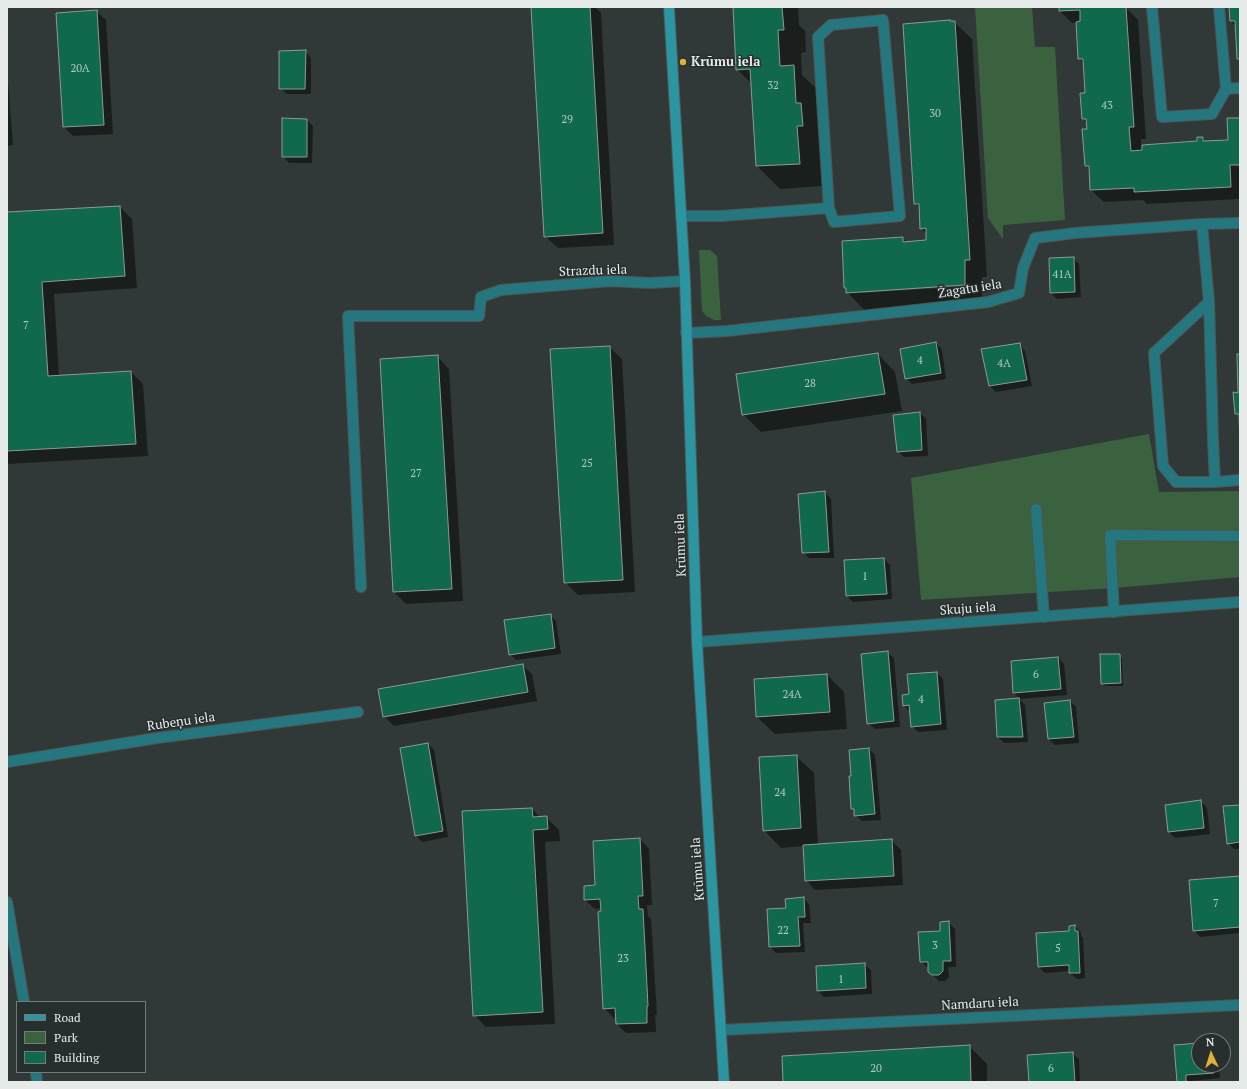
<!DOCTYPE html>
<html>
<head>
<meta charset="utf-8">
<style>
	body { margin:0 }
	#map { position:relative; width:1247px; height:1089px; overflow:hidden; background:#313938; font-family:"PT Serif",serif }
	canvas { display:block }
	.frame { position:absolute; inset:0; border:8px solid #e6ebea; pointer-events:none }
	.legend { position:absolute; left:16px; top:1001px; width:130px; height:72px; box-sizing:border-box; background:#272f2e; border:1px solid #737a79; margin:0; padding:5px 7px; list-style:none; font-size:12px; color:#e6ebea }
	.legend li { display:flex; align-items:center; gap:8px; height:20px }
	.legend b { width:20px; border:1px solid #737a79 }
	.north { position:absolute; left:1191px; top:1033px; width:40px; height:40px; box-sizing:border-box; background:#272f2e; border:1px solid #737a79; border-radius:50%; rotate:356deg; font-size:11px; font-weight:700; line-height:16px; text-align:center; color:#e6ebea }
	.north::after { content:''; display:block; margin:auto; width:14px; height:18px; background:#ddb133; clip-path:polygon(50% 0,100% 100%,50% 72%,0 100%) }
</style>
</head>
<body>
<div id="map">
<canvas width="1247" height="1089"></canvas>
<div class="frame"></div>
<ul class="legend">
<li><b style="height:5px;background:#2b96a1"></b>Road</li>
<li><b style="height:11px;background:#3b623f"></b>Park</li>
<li><b style="height:11px;background:#11694d"></b>Building</li>
</ul>
<div class="north">N</div>
</div>
<script>
const g = document.querySelector('canvas').getContext('2d');
g.lineJoin = 'round';
function paint(path, color) { g.fillStyle = color; g.fill(path, 'evenodd'); }
const toPath = rows => new Path2D(rows.map(r => 'M' + r).join(''));
function strokePath(path, color, width, dash) { g.strokeStyle = color; g.lineWidth = width; g.lineCap = dash ? 'butt' : 'round'; g.setLineDash(dash || []); g.stroke(path); }
function write(font, color, halo, rows, align = 'center') {
  g.font = font + ' "PT Serif",serif'; g.lineWidth = 3; g.setLineDash([]); g.textBaseline = 'middle'; g.strokeStyle = halo; g.fillStyle = color; for (const [text, x, y, turn = 0] of rows) {
    g.save(); g.translate(x, y); g.rotate((+turn || 0) * Math.PI / 180); g.textAlign = isNaN(turn) ? turn : align; if (halo) g.strokeText(text, 0, 0); g.fillText(text, 0, 0); g.restore();
  }
}
paint(toPath([
	[975,7,1032,7,1035,47,1055,47,1065,220,1003,225,1003,239,988,218],
	[699,250,710,250,717,256,721,320,714,320,706,316,702,311],
	[1149,434,1159,492,1240,491,1240,577,1114,588,921,600,911,478]
]), '#3b623f');
paint(toPath([
	[532,7,595,7,601,13,614,245,558,248,545,236],
	[734,7,798,7,799,25,805,31,806,52,801,53,802,75,817,89,826,148,820,149,822,186,780,189,757,166,752,84,737,69],
	[1060,7,1126,8,1138,20,1146,139,1141,139,1141,146,1198,142,1203,138,1207,142,1229,141,1240,119,1240,199,1147,204,1143,200,1104,202,1091,190,1090,170,1086,166,1088,130,1087,124,1083,119,1086,94,1084,63,1079,59,1077,23,1072,23,1060,11],
	[1230,7,1240,7,1240,60,1238,59,1236,27,1231,21],
	[96,11,106,20,113,134,73,136,64,127],
	[950,21,954,22,972,39,987,277,982,277,982,302,864,310,847,292,845,288,902,238,907,242,927,241,927,234,921,228,920,208,915,204,904,24],
	[970,284,971,286,861,293,861,291],
	[305,51,311,58,311,94,287,94,280,88],
	[7,69,13,145,7,146],
	[307,120,313,126,312,163,289,163,283,156],
	[120,207,132,219,137,288,54,294,59,376,131,372,143,384,148,456,7,464,7,213],
	[1073,258,1079,264,1081,297,1057,299,1051,293],
	[936,343,942,350,946,379,912,384,906,378],
	[1019,344,1025,351,1032,386,996,392,990,386,983,350],
	[609,347,622,359,635,592,578,595,565,582],
	[878,354,895,372,902,411,761,432,743,414],
	[437,356,449,369,463,601,406,604,394,592,381,360],
	[920,413,926,419,928,456,904,457,898,451],
	[825,492,831,499,834,558,809,558,803,552],
	[884,559,890,565,892,599,853,602,847,596],
	[550,615,556,621,561,654,516,660,510,654],
	[887,652,894,658,900,727,875,729,868,723],
	[1119,655,1122,658,1123,686,1105,686,1102,683],
	[1058,658,1064,664,1067,695,1019,699,1025,705,1028,742,1004,743,998,737,996,701,1020,699,1014,693],
	[522,665,532,674,537,701,394,726,384,716],
	[937,673,943,679,947,730,918,732,912,726,910,712,904,706,903,696,910,695],
	[827,675,844,692,847,729,775,734,757,717],
	[1070,701,1076,707,1079,743,1055,745,1048,739],
	[428,744,434,750,448,837,422,842,416,836,401,749],
	[869,749,875,755,881,820,862,821,855,815,855,812,852,809,852,777],
	[796,756,814,773,818,845,891,840,901,850,903,885,815,890,806,880,804,846,781,848,764,830],
	[1201,801,1207,808,1210,834,1175,838,1169,832],
	[1240,806,1240,849,1234,849,1228,843],
	[532,809,541,818,546,817,559,830,560,841,545,842,555,1024,486,1027,474,1015],
	[640,839,649,849,652,905,647,905,648,916,651,919,657,1015,655,1015,656,1032,626,1033,617,1024,616,1018,614,1018,604,1008,602,908,595,909,585,900,596,886],
	[1240,877,1240,933,1200,937,1194,930],
	[803,898,809,904,811,923,803,923,805,952,776,953,770,947,768,910,787,909],
	[948,922,955,929,956,967,948,967,949,977,945,981,939,981,929,971,929,967,927,967,921,961],
	[1075,926,1081,932,1081,936,1083,938,1085,978,1077,979,1070,973,1070,971,1045,973,1039,967],
	[864,964,871,970,872,994,824,997,818,991],
	[1199,1044,1199,1065,1219,1065,1220,1078,1191,1081,1191,1082,1178,1082],
	[969,1046,987,1064,987,1082,784,1082],
	[1072,1053,1079,1059,1080,1082,1030,1082]
]), '#0007');
const building = toPath([
	[531,7,590,7,603,233,544,237,531,7],
	[733,7,782,7,784,30,778,30,780,66,794,65,796,103,801,103,803,126,797,126,800,164,756,166,750,69,736,70,733,7],
	[1059,7,1126,7,1134,127,1129,127,1131,151,1142,150,1142,145,1197,141,1197,137,1203,137,1203,141,1228,140,1227,118,1240,118,1240,165,1230,165,1231,187,1134,192,1134,188,1090,190,1089,166,1085,166,1082,129,1087,129,1086,119,1082,119,1080,93,1085,93,1083,59,1078,59,1076,22,1080,21,1080,10,1059,11,1059,7],
	[1229,7,1240,7,1240,59,1237,59,1235,21,1230,21,1229,7],
	[97,10,104,125,63,127,56,13,97,10],
	[950,20,950,21,955,21,970,260,965,260,965,285,846,293,846,288,844,288,842,241,903,237,903,242,926,240,926,228,920,229,919,204,914,204,903,24,950,20],
	[306,50,305,89,279,89,279,51,306,50],
	[282,118,307,119,307,157,282,157,282,118],
	[120,206,125,276,42,282,48,376,131,371,136,444,7,451,7,212,120,206],
	[1074,257,1075,292,1050,293,1049,258,1074,257],
	[936,342,941,373,905,379,900,349,936,342],
	[1020,343,1027,380,989,386,981,349,1020,343],
	[610,346,623,580,564,583,550,349,610,346],
	[878,353,885,394,742,415,736,374,878,353],
	[1237,354,1240,354,1240,444,1239,414,1235,414,1233,392,1238,393,1237,354],
	[438,355,452,589,393,592,380,359,438,355],
	[920,412,922,450,897,452,893,415,920,412],
	[825,491,829,552,802,553,798,494,825,491],
	[884,558,887,594,846,596,844,560,884,558],
	[551,614,555,648,509,655,504,620,551,614],
	[888,651,894,721,867,724,861,654,888,651],
	[1100,654,1120,654,1121,683,1101,684,1100,654],
	[1058,657,1061,689,1013,693,1011,661,1058,657],
	[523,664,528,692,383,717,378,689,523,664],
	[937,672,941,724,911,727,909,705,903,706,902,695,909,694,907,674,937,672],
	[827,674,830,712,756,717,754,679,827,674],
	[1019,698,1023,737,997,737,995,700,1019,698],
	[1070,700,1074,737,1048,739,1044,703,1070,700],
	[428,743,443,831,415,836,400,748,428,743],
	[869,748,875,814,854,816,854,809,851,809,849,776,851,776,849,750,869,748],
	[797,755,801,828,763,831,759,757,797,755],
	[1201,800,1204,828,1168,832,1165,805,1201,800],
	[1240,805,1240,842,1227,844,1223,806,1240,805],
	[532,808,533,817,547,816,548,829,533,830,543,1012,473,1016,462,811,532,808],
	[640,838,643,896,638,896,639,909,643,909,648,1006,647,1006,647,1023,616,1024,615,1008,603,1009,598,912,601,911,600,899,584,900,584,886,595,885,593,841,640,838],
	[892,839,894,876,805,881,803,845,892,839],
	[1240,876,1240,927,1193,931,1189,880,1240,876],
	[804,897,805,917,798,917,800,946,769,947,767,909,786,908,785,899,804,897],
	[949,921,951,961,943,961,943,971,939,975,932,975,928,972,928,962,920,962,918,932,940,931,940,922,949,921],
	[1075,925,1075,931,1078,931,1080,973,1069,973,1069,965,1038,967,1036,933,1069,931,1069,926,1075,925],
	[865,963,866,988,817,991,816,966,865,963],
	[1199,1043,1199,1065,1213,1065,1214,1073,1186,1075,1186,1082,1177,1082,1174,1045,1199,1043],
	[970,1045,971,1082,783,1082,782,1056,970,1045],
	[1073,1052,1075,1082,1029,1082,1027,1055,1073,1052]
]);
paint(building, '#11694d');
strokePath(building, '#909894', 1);
const lane = toPath([
	[1036,509,1044,617],
	[361,587,348,316,479,316,481,297,501,290,611,281,650,283,685,281],
	[1114,612,1110,535,1240,536],
	[7,762,157,738,358,712],
	[7,902,24,1002],
	[36,1072,37,1082]
]);
const street = toPath([
	[1152,7,1162,117,1212,114,1226,89,1219,7],
	[1226,89,1240,88],
	[681,216,721,216,829,208,818,37,831,25,883,20,900,216,834,222,829,208],
	[1202,224,1209,302,1154,353,1163,466,1176,482,1215,482,1240,480],
	[1209,302,1213,440,1215,482],
	[686,333,727,331,988,302,1019,293,1023,268,1035,238,1075,233,1202,224,1240,223],
	[697,642,1240,602],
	[721,1030,1240,1005]
]);
const secondary = toPath([
	[669,7,685,281,697,642,724,1082]
]);
strokePath(lane, '#4e5554', 12);
strokePath(street, '#4e5554', 12);
strokePath(secondary, '#4e5554', 12);
strokePath(lane, '#24777f', 10);
strokePath(street, '#24777f', 10);
strokePath(secondary, '#2b96a1', 10);
for (const [x, y, r, color] of [
	[683,62,4,"#ddb133"]
]) { const dot = new Path2D(); dot.arc(x, y, r, 0, 2 * Math.PI); g.fillStyle = color; g.fill(dot); strokePath(dot, '#272f2e', 1.5); }
write('11px', '#b1cac3', null, [
	["20A",80,69],
	["32",773,86],
	["43",1107,106],
	["30",935,114],
	["29",567,120],
	["41A",1062,275],
	["7",26,326],
	["4",920,361],
	["4A",1004,364],
	["28",810,384],
	["25",587,464],
	["27",416,474],
	["1",865,577],
	["6",1036,675],
	["24A",792,695],
	["4",921,700],
	["24",780,793],
	["7",1216,904],
	["22",783,931],
	["3",935,946],
	["5",1058,949],
	["23",623,959],
	["1",841,980],
	["20",876,1069],
	["6",1051,1069]
]);
write('bold 13px', '#e6ebea', '#272f2e', [
	["Krūmu iela",691,62]
], 'left');
write('13px', '#e6ebea', '#272f2e', [
	["Strazdu iela",593,271,-2],
	["Žagatu iela",970,289,-9],
	["Krūmu iela",681,545,-92],
	["Skuju iela",968,609,-4],
	["Rubeņu iela",181,722,-8],
	["Krūmu iela",698,869,-94],
	["Namdaru iela",980,1004,-3]
]);
</script>
</body>
</html>
